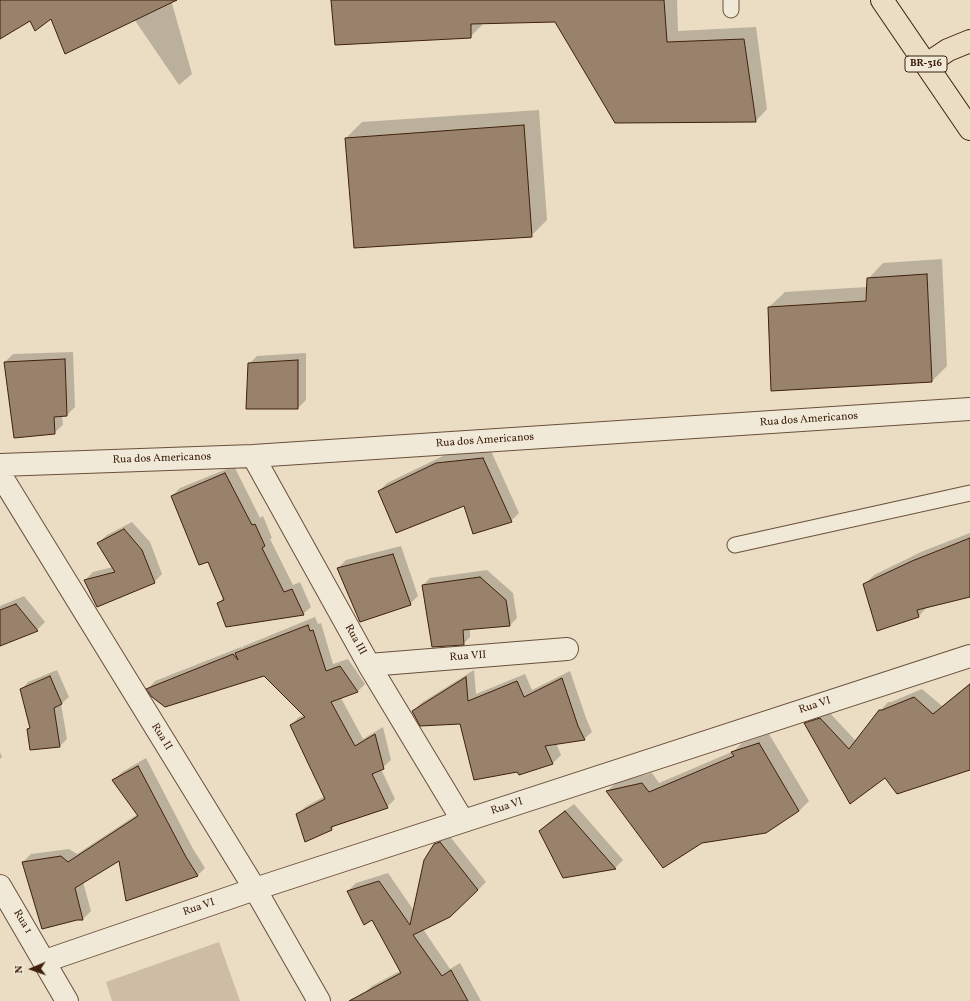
<!DOCTYPE html>
<html>
<head>
<meta charset="utf-8">
<style>
	body { margin:0 }
	#map { position:relative; width:970px; height:1001px; overflow:hidden; background:#eaddc3; font-family:Vollkorn,serif }
	canvas { display:block }
	.north { position:absolute; left:12px; top:949px; width:40px; height:40px; -webkit-text-stroke:3px #f1e9d8; paint-order:stroke; rotate:268deg; font-size:11px; font-weight:700; line-height:16px; text-align:center; color:#3f200c }
	.north::after { content:''; display:block; margin:auto; width:14px; height:18px; background:#3f200c; clip-path:polygon(50% 0,100% 100%,50% 72%,0 100%) }
</style>
</head>
<body>
<div id="map">
<canvas width="970" height="1001"></canvas>
<div class="north">N</div>
</div>
<script>
const g = document.querySelector('canvas').getContext('2d');
g.lineJoin = 'round';
function paint(path, color) { g.fillStyle = color; g.fill(path, 'evenodd'); }
const toPath = rows => new Path2D(rows.map(r => 'M' + r).join(''));
function strokePath(path, color, width, dash) { g.strokeStyle = color; g.lineWidth = width; g.lineCap = dash ? 'butt' : 'round'; g.setLineDash(dash || []); g.stroke(path); }
function write(font, color, halo, rows, align = 'center') {
  g.font = font + ' Vollkorn,serif'; g.lineWidth = 3; g.setLineDash([]); g.textBaseline = 'middle'; g.strokeStyle = halo; g.fillStyle = color; for (const [text, x, y, turn = 0] of rows) {
    g.save(); g.translate(x, y); g.rotate((+turn || 0) * Math.PI / 180); g.textAlign = isNaN(turn) ? turn : align; if (halo) g.strokeText(text, 0, 0); g.fillText(text, 0, 0); g.restore();
  }
}
paint(toPath([
	[219,942,240,1001,112,1001,106,982]
]), '#cdbda4');
paint(toPath([
	[0,0,171,0,192,74,179,85,134,19,51,17,31,20,0,28],
	[332,0,677,0,678,31,756,27,767,109,756,121,556,21,482,23,482,25,470,37],
	[539,110,547,220,531,236,346,138,362,122],
	[942,259,947,366,932,381,769,307,785,292,867,287,868,279,883,263],
	[73,352,75,407,67,415,62,415,63,425,54,433,5,362,13,354],
	[306,353,306,400,298,408,249,364,257,356],
	[491,451,519,513,511,521,465,505,379,491,387,483,445,455],
	[234,466,260,518,263,516,272,538,270,539,293,585,300,582,311,607,303,614,218,603,224,597,208,561,172,496,180,488],
	[132,522,150,542,162,574,154,582,85,580,93,572,113,567,98,543,107,535],
	[970,533,970,595,928,606,919,616,864,585,874,575,923,551],
	[401,546,418,596,410,604,338,568,346,560],
	[487,570,513,593,517,618,510,625,470,629,470,637,463,644,423,585,430,578],
	[24,596,45,622,37,630,0,645,0,606],
	[315,617,318,624,321,623,333,664,348,659,365,684,358,691,341,698,363,739,383,727,391,760,381,769,395,799,387,807,337,823,332,829,306,840,297,815,305,807,325,796,291,725,299,717,304,715,264,675,148,689,155,681,241,647,242,648,244,646],
	[57,670,69,697,61,704,67,739,60,746,31,749,28,729,31,727,22,689,28,682],
	[474,670,476,694,525,674,532,690,570,671,586,718,592,732,584,739,556,743,561,755,553,763,519,773,461,723,413,712,421,703],
	[970,683,970,765,885,777,806,723,814,715,828,711,856,741,880,711,888,702,891,702,922,689,942,706],
	[769,734,809,801,799,811,607,791,617,782,652,773,659,783,734,751,742,743],
	[0,752,2,757,0,759],
	[146,758,193,849,205,868,197,876,120,860,83,882,91,911,83,919,23,862,31,854,69,849,77,854,138,814,114,780,122,772],
	[574,804,623,860,615,868,564,877,540,831,548,823],
	[448,834,486,882,478,890,423,929,450,969,460,963,481,1001,366,1001,363,994,372,986,400,971,372,919,348,891,356,883,388,873,414,911,435,844,443,836]
]), '#0003');
const building = toPath([
	[0,0,177,0,65,54,51,19,35,31,30,21,0,39,0,0],
	[331,0,664,0,667,42,744,39,756,122,615,123,555,22,471,24,471,38,335,45,331,0],
	[524,125,532,237,354,248,345,138,524,125],
	[927,274,932,382,771,391,768,307,866,301,867,278,927,274],
	[65,359,67,416,54,417,55,434,14,438,4,362,65,359],
	[298,360,298,409,246,409,248,363,298,360],
	[483,458,512,522,473,534,464,506,396,533,378,491,436,463,483,458],
	[225,473,252,525,255,524,265,546,262,548,284,592,292,589,304,615,226,627,217,603,224,600,208,562,199,565,171,496,225,473],
	[124,529,142,550,155,583,97,607,84,580,115,572,97,543,124,529],
	[970,538,970,597,917,610,919,617,877,631,863,584,912,561,970,538],
	[393,554,411,605,360,622,337,568,393,554],
	[480,577,506,600,510,626,463,630,464,645,432,647,422,585,480,577],
	[16,604,38,631,0,646,0,610,16,604],
	[308,625,310,631,313,630,326,671,340,666,358,692,331,702,355,746,375,734,384,769,372,774,388,808,331,827,332,830,305,842,296,814,325,799,290,725,305,717,264,676,165,707,152,697,146,689,233,654,238,660,235,653,308,625],
	[50,676,62,704,54,708,60,747,30,750,27,729,30,728,20,689,50,676],
	[466,677,468,701,517,681,524,697,562,678,578,726,585,740,545,746,553,764,519,775,517,772,474,780,460,724,420,726,412,711,466,677],
	[970,684,970,770,897,794,885,778,850,804,804,723,820,718,849,749,879,710,882,710,914,697,933,714,970,684],
	[759,743,799,811,766,833,702,843,663,868,606,791,642,783,649,792,734,756,731,752,759,743],
	[138,766,186,857,198,876,126,901,119,861,75,888,83,920,77,920,42,929,22,862,61,856,68,862,138,816,112,780,138,766],
	[565,811,616,869,563,878,539,831,565,811],
	[440,842,478,890,450,917,413,935,442,976,451,970,468,1001,349,1001,401,973,372,920,364,925,347,891,379,881,410,925,424,860,434,844,440,842]
]);
paint(building, '#98826b');
strokePath(building, '#3f200c', 1);
const lane = toPath([
	[731,0,731,10],
	[735,545,970,493]
]);
const street = toPath([
	[253,456,369,665,463,821],
	[0,465,253,456,970,409],
	[0,474,255,889,319,1001],
	[369,665,567,649],
	[0,886,67,1001],
	[45,961,255,889,970,656]
]);
const highway = toPath([
	[882,0,970,129],
	[927,64,948,50,970,41]
]);
strokePath(lane, '#6a4f3a', 17);
strokePath(street, '#6a4f3a', 24);
strokePath(highway, '#3f200c', 24);
strokePath(lane, '#f1e9d8', 15);
strokePath(street, '#f1e9d8', 22);
strokePath(highway, '#eaddc3', 22);
for (const [x, y, w] of [
	[926,64,42]
]) { const box = new Path2D(); box.roundRect(x - w / 2, y - 8, w, 16, 3); g.fillStyle = '#f1e9d8'; g.fill(box); strokePath(box, '#3f200c', 1); }
write('bold 10px', '#3f200c', null, [
	["BR-316",926,64]
]);
write('11px', '#3f200c', '#f1e9d8', [
	["Rua dos Americanos",809,420,-4],
	["Rua dos Americanos",485,441,-4],
	["Rua dos Americanos",162,459,-2],
	["Rua III",355,640,61],
	["Rua VII",468,657,-4],
	["Rua VI",815,706,-18],
	["Rua II",161,737,58],
	["Rua VI",507,807,-18],
	["Rua VI",199,908,-19],
	["Rua 1",22,922,59]
]);
</script>
</body>
</html>
